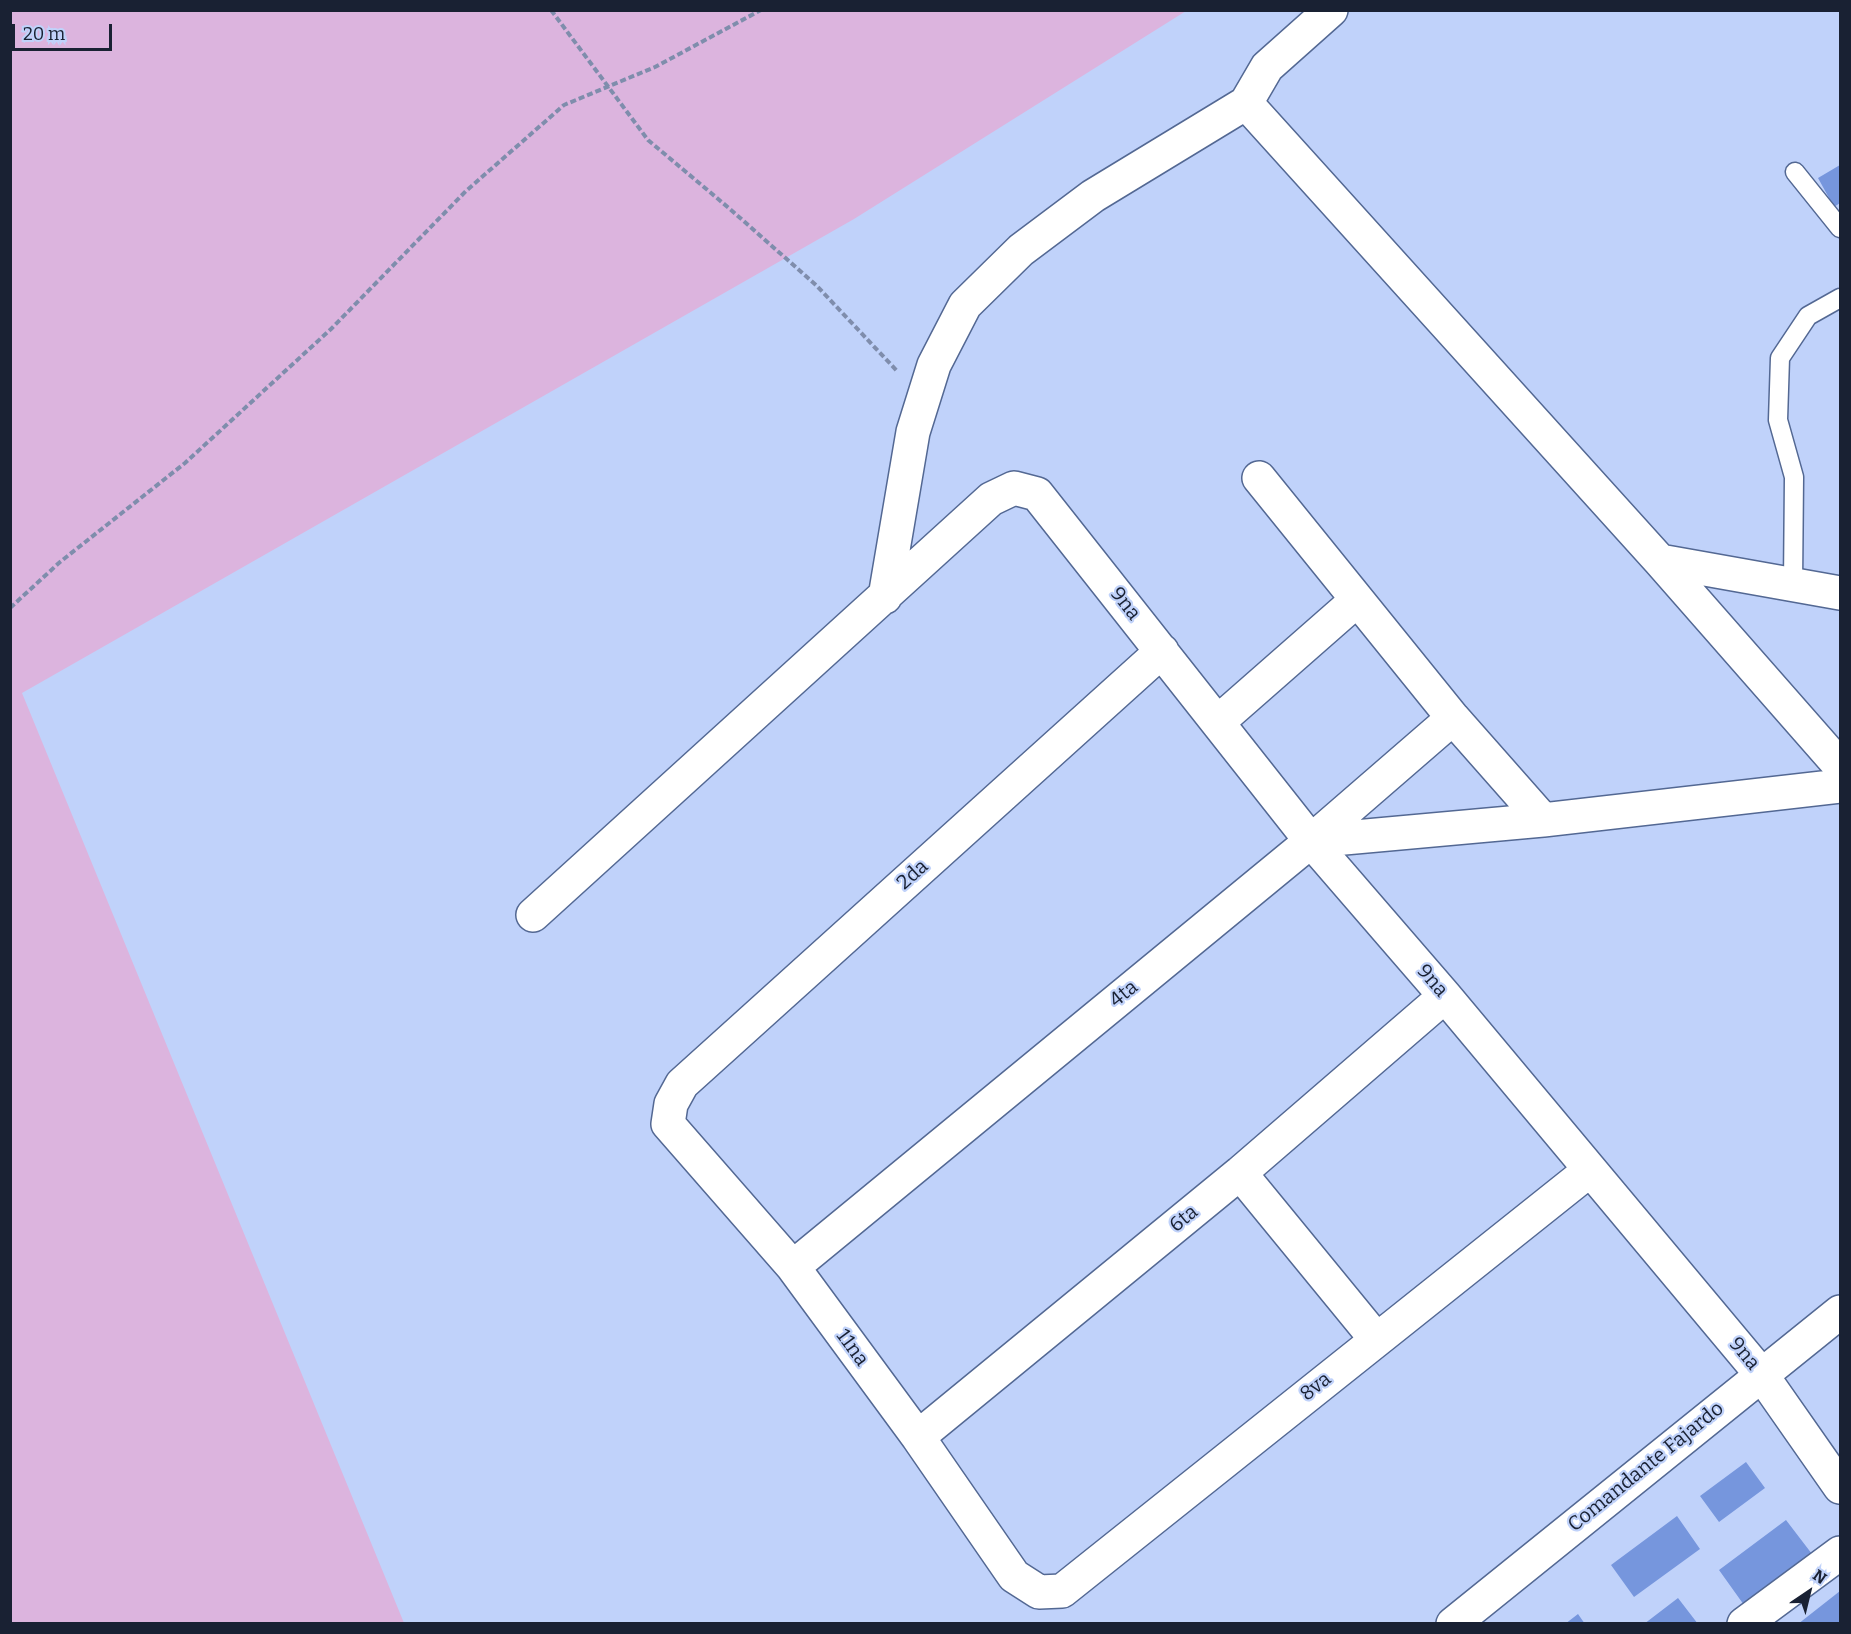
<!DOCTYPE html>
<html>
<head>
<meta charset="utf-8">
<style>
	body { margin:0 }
	#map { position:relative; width:1851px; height:1634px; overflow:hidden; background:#c0d2fa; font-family:Bitter,serif }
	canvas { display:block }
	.frame { position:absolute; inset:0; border:12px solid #192133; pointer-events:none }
	.north { position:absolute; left:1779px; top:1562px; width:60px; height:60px; -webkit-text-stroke:4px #c0d2fa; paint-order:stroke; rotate:35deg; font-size:16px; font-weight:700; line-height:24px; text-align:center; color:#192133 }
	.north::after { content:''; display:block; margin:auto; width:21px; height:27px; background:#192133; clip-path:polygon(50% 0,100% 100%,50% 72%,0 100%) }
	.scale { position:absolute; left:12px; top:24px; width:100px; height:27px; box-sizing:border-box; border:3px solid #192133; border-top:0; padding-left:8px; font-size:18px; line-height:21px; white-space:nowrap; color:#192133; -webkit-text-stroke:4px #c0d2fa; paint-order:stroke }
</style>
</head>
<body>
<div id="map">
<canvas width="1851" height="1634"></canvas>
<div class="frame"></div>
<div class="north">N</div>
<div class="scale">20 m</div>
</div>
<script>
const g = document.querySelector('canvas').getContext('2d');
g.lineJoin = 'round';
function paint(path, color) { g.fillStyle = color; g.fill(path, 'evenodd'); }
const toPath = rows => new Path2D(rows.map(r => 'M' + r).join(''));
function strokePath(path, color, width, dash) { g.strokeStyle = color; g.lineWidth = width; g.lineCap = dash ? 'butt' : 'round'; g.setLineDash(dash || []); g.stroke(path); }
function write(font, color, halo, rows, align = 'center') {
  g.font = font + ' Bitter,serif'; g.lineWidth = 4.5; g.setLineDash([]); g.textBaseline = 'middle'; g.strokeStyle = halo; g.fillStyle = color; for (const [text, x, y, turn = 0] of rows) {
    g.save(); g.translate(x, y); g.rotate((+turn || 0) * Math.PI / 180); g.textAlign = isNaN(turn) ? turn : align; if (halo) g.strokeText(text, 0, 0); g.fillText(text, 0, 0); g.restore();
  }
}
paint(toPath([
	[11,10,1186,11,854,219,22,693,404,1623,11,1623]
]), '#dcb4de');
paint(toPath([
	[1840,165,1840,203,1834,207,1818,178],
	[1746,1462,1765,1488,1719,1522,1700,1496],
	[1677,1516,1700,1549,1634,1597,1611,1565],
	[1786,1520,1812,1554,1744,1605,1719,1570],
	[1840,1591,1840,1624,1798,1624],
	[1678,1598,1698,1624,1644,1624],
	[1578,1614,1585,1624,1565,1624]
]), '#7696dd');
const service = toPath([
	[1795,172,1840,228],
	[1793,584,1794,477,1778,420,1780,358,1808,316,1840,298]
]);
const minor = toPath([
	[1246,103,1660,561,1840,766],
	[1259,478,1453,718,1543,820],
	[1660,561,1840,593],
	[885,597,913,432,934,365,965,305,1021,250,1093,196,1246,103,1267,67,1331,10],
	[1162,651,682,1084,671,1104,668,1124,793,1267,918,1437,1014,1576,1039,1592,1062,1591,1590,1170],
	[1218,722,1357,600],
	[1311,841,1543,820,1840,786],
	[533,915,991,499,1014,488,1037,494,1311,841,1445,996,1761,1374,1840,1487],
	[1240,1173,1376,1339],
	[793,1267,1311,841,1453,718],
	[918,1437,1240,1173,1445,996],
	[1744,1624,1840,1553]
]);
const tertiary = toPath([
	[1453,1624,1840,1312]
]);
strokePath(service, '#536893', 21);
strokePath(minor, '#536893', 36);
strokePath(tertiary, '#536893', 36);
strokePath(toPath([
	[551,10,648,140,730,209,816,285,898,372],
	[10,608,60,562,185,463,331,329,466,191,564,105,655,67,761,10]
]), '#7f8dac', 4, [6, 3]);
strokePath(service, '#fff', 18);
strokePath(minor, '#fff', 33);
strokePath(tertiary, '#fff', 33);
write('20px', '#192133', '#c0d2fa', [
	["9na",1125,604,52],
	["2da",913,875,-42],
	["9na",1432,981,49],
	["4ta",1124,994,-39],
	["6ta",1184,1219,-39],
	["11na",852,1348,54],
	["9na",1744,1354,50],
	["8va",1316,1387,-39],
	["Comandante Fajardo",1646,1467,-39]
]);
</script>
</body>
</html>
